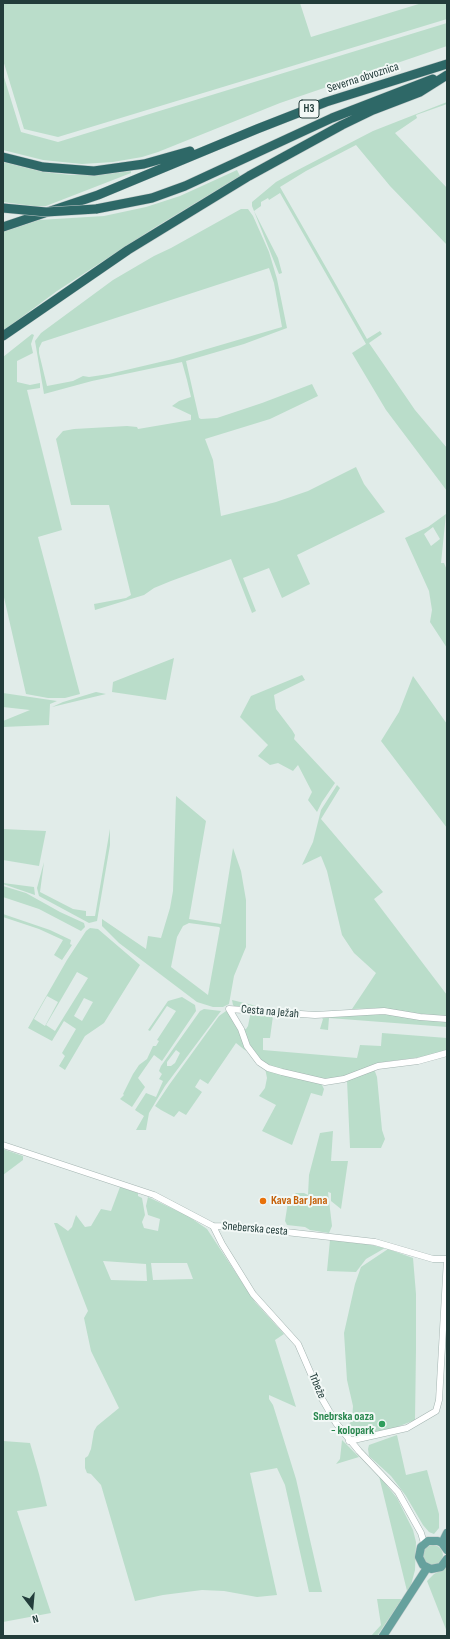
<!DOCTYPE html>
<html>
<head>
<meta charset="utf-8">
<style>
	body { margin:0 }
	#map { position:relative; width:450px; height:1639px; overflow:hidden; background:#e1ece9; font-family:"Sofia Sans Condensed",sans-serif }
	canvas { display:block }
	.frame { position:absolute; inset:0; border:4px solid #223c3a; pointer-events:none }
	.north { position:absolute; left:12px; top:1587px; width:40px; height:40px; -webkit-text-stroke:3px #f2f8f6; paint-order:stroke; rotate:164deg; font-size:11px; font-weight:700; line-height:16px; text-align:center; color:#223c3a }
	.north::after { content:''; display:block; margin:auto; width:14px; height:18px; background:#223c3a; clip-path:polygon(50% 0,100% 100%,50% 72%,0 100%) }
</style>
</head>
<body>
<div id="map">
<canvas width="450" height="1639"></canvas>
<div class="frame"></div>
<div class="north">N</div>
</div>
<script>
const g = document.querySelector('canvas').getContext('2d');
g.lineJoin = 'round';
function paint(path, color) { g.fillStyle = color; g.fill(path, 'evenodd'); }
const toPath = rows => new Path2D(rows.map(r => 'M' + r).join(''));
function strokePath(path, color, width, dash) { g.strokeStyle = color; g.lineWidth = width; g.lineCap = dash ? 'butt' : 'round'; g.setLineDash(dash || []); g.stroke(path); }
function write(font, color, halo, rows, align = 'center') {
  g.font = font + ' "Sofia Sans Condensed",sans-serif'; g.lineWidth = 4; g.setLineDash([]); g.textBaseline = 'middle'; g.strokeStyle = halo; g.fillStyle = color; for (const [text, x, y, turn = 0] of rows) {
    g.save(); g.translate(x, y); g.rotate((+turn || 0) * Math.PI / 180); g.textAlign = isNaN(turn) ? turn : align; if (halo) g.strokeText(text, 0, 0); g.fillText(text, 0, 0); g.restore();
  }
}
paint(toPath([
	[3,3,300,3,311,37,422,3,447,3,447,19,58,137,24,129,3,60],
	[447,23,447,46,280,103,158,152,142,157,113,162,82,164,43,160,3,150,3,74,21,132,58,142],
	[447,102,447,104,416,115,417,118,395,133,447,188,447,245,390,186,356,145,306,171,280,187,367,339,380,331,382,334,369,343,415,410,447,448,447,491,386,410,352,353,366,344,280,193,269,200,268,198,261,202,261,206,254,211,278,258,282,273,279,274,252,206,252,202,276,182,292,173,373,131],
	[3,162,43,172,71,175,100,175,131,171,131,173,46,206,34,206,3,202],
	[237,170,240,176,154,228,57,291,3,331,3,232,39,220,104,216,146,207,180,196],
	[241,209,248,209,253,216,269,252,277,279,287,328,244,344,186,361,199,418,201,419,217,418,262,403,312,384,318,396,270,419,205,439,213,460,221,516,276,502,308,491,356,467,364,484,385,512,297,555,310,584,282,598,269,568,243,578,256,611,252,613,231,559,171,581,154,588,144,595,95,610,94,604,126,598,131,595,109,505,71,505,56,439,63,431,74,429,127,426,137,427,138,429,191,420,191,415,172,406,179,401,191,397,187,380,182,362,92,381,44,394,35,341,41,333,113,280,154,256,171,248],
	[269,268,274,283,282,327,173,359,109,374,89,377,83,376,73,381,47,386,39,353,39,348,42,342],
	[32,334,34,335,31,344,33,353,17,361,17,382,30,385,40,383,40,388,27,390,62,530,38,537,80,694,65,698,48,698,26,694,3,593,3,357],
	[446,514,441,563,444,563,447,570,447,648,430,622,432,610,429,591,405,538,428,527],
	[433,527,440,539,431,546,424,534],
	[174,658,166,700,112,692,113,682,118,680],
	[302,675,305,680,274,695,276,709,292,730,295,735,294,739,335,783,322,802,317,812,308,800,312,792,298,765,293,771,278,763,270,765,258,756,268,745,240,717,251,696],
	[413,676,447,724,447,828,381,741,399,712],
	[96,692,106,694,52,707,63,702],
	[3,693,57,701,50,704,49,725,3,727,3,721,30,710,3,707],
	[337,785,340,788,321,819,383,892,374,899,447,995,447,1018,383,1008,352,1009,376,973,354,953,342,935,327,871,321,856,302,865,313,842,321,810],
	[176,796,206,821,189,919,221,924,233,848,241,871,246,900,246,947,234,976,229,1004,223,1007,213,1007,197,1002,119,943,102,926,102,919,146,949,148,936,161,938,170,908,173,891],
	[189,923,219,927,220,928,208,995,171,967,177,937,183,926],
	[3,829,46,831,39,866,3,860],
	[110,829,110,845,97,921,89,923,39,896,37,888,44,862,40,892,73,909,86,911,86,916,95,916],
	[3,883,34,887,35,895,3,884],
	[3,886,26,893,60,912,84,923,85,927,81,931,39,909,3,897],
	[3,914,50,930,71,940,70,944,72,945,62,960,54,955,63,940,39,929,3,917],
	[90,928,98,929,140,965,104,1023,85,1036,65,1070,59,1066,65,1056,62,1053,76,1029,64,1021,52,1041,28,1028,67,960,86,931],
	[77,972,88,978,55,1031,46,1025],
	[47,996,58,1002,45,1026,34,1019],
	[84,998,93,1002,82,1021,74,1016],
	[182,997,195,1005,196,1011,162,1061,154,1055,138,1078,145,1087,132,1107,120,1099,124,1095,123,1094,133,1074,139,1065,147,1059,153,1046,156,1046,159,1041,157,1040,176,1011,167,1006,150,1031,148,1030,168,1001],
	[232,1000,265,1008,278,1009,235,1007,233,1005],
	[204,1009,221,1011,165,1086,149,1113,146,1130,136,1130,144,1116,135,1110,146,1093,156,1097,163,1081,159,1079,162,1074,159,1071,161,1066,200,1011],
	[176,1050,180,1053,175,1063,171,1066,167,1066,167,1062],
	[226,1011,232,1014,246,1051,236,1043,208,1084,200,1079,195,1087,202,1092,186,1115,179,1111,174,1117,161,1110,155,1106,169,1085,219,1016],
	[251,1011,273,1016,270,1038,263,1038,263,1050,357,1058,360,1045,381,1046,382,1033,447,1038,447,1051,421,1057,384,1062,332,1081,281,1071,264,1063,255,1054,250,1045,243,1029,246,1029,248,1026],
	[376,1012,447,1021,447,1027,329,1018,328,1030,320,1029,323,1019,319,1015],
	[265,1068,320,1082,322,1085,324,1089,322,1096,311,1093,292,1145,262,1131,276,1105,259,1096,265,1088,267,1078],
	[374,1069,377,1077,382,1130,385,1139,381,1148,350,1148,347,1080],
	[333,1131,331,1161,348,1161,341,1209,331,1201,331,1193,328,1192,332,1226,329,1233,310,1230,305,1227,287,1225,285,1221,288,1202,296,1193,304,1193,308,1195,309,1175,320,1133],
	[3,1149,23,1156,23,1160,3,1175],
	[120,1187,138,1193,138,1196,142,1198,145,1215,142,1222,144,1228,158,1231,160,1219,148,1215,146,1206,148,1197,188,1216,207,1229,255,1302,284,1334,275,1340,296,1407,269,1395,269,1399,273,1405,296,1479,322,1592,309,1592,285,1485,277,1468,250,1473,277,1595,257,1597,224,1591,202,1590,163,1595,135,1601,101,1485,91,1474,87,1473,85,1468,85,1458,88,1456,91,1449,94,1431,97,1426,119,1408,91,1351,84,1318,88,1311,54,1223,57,1223,68,1231,72,1227,76,1215,85,1227,91,1226,101,1209,111,1211],
	[103,1261,146,1264,147,1281,111,1280],
	[151,1263,187,1263,193,1279,153,1280],
	[330,1240,366,1244,385,1248,366,1259,356,1272,327,1271],
	[388,1249,413,1258,416,1294,416,1349,415,1420,392,1429,359,1435,353,1435,349,1432,348,1426,352,1420,353,1406,347,1380,344,1333,355,1284,361,1267],
	[397,1435,406,1475,427,1470,439,1514,439,1528,434,1534,429,1532,423,1525,406,1496,391,1476,369,1456,368,1449,369,1445],
	[342,1440,359,1457,336,1464,340,1459],
	[3,1441,30,1443,39,1474,47,1506,17,1511,51,1613,3,1622],
	[379,1476,397,1498,413,1530,416,1542,415,1570,410,1589,407,1591],
	'423 1555a10 10 0 1 1 20 0a10 10 0 1 1-20 0Z',
	[447,1567,447,1632,427,1581,434,1574],
	[377,1599,402,1599,377,1636,371,1636,381,1625]
]), '#baddca');
const minor = toPath([
	[447,1019,420,1017,384,1011,315,1015,229,1009,241,1029,247,1046,259,1062,268,1068,282,1072,325,1082,344,1079,378,1066,418,1061,447,1053],
	[3,1145,154,1195,213,1226,241,1227,375,1242,433,1259,447,1259],
	[213,1226,222,1244,253,1294,298,1344,321,1397,336,1423,359,1451,398,1492,421,1533,424,1543],
	[349,1441,407,1428,436,1411,439,1400,447,1259]
]);
const major = toPath([
	[442,1543,447,1533],
	[447,1550,442,1543,438,1541,428,1541,421,1547,419,1557,423,1565,431,1569,441,1567,447,1559],
	[383,1636,427,1568]
]);
const highway = toPath([
	[3,157,43,167,94,171,144,164,190,151],
	[96,209,152,198,185,186,332,118,433,79],
	[3,227,98,195,257,129,326,102,447,64],
	[3,336,128,250,249,176,342,125,373,110,420,92,447,75]
]);
strokePath(minor, '#a4b4b1', 7);
strokePath(major, '#c1c8c8', 9);
strokePath(highway, '#c1c8c8', 10);
strokePath(minor, '#fff', 6);
strokePath(major, '#66a19d', 8);
strokePath(highway, '#2e6867', 9);
const highwayBridge = toPath([
	[3,208,46,212,96,209]
]);
strokePath(highwayBridge, '#c1c8c8', 10, []);
strokePath(highwayBridge, '#2e6867', 9);
for (const [x, y, r, color] of [
	[263,1201,4,"#e8710a"],
	[382,1424,4,"#2e9e5b"]
]) { const dot = new Path2D(); dot.arc(x, y, r, 0, 2 * Math.PI); g.fillStyle = color; g.fill(dot); strokePath(dot, '#f2f8f6', 1.5); }
for (const [x, y, w] of [
	[309,109,20]
]) { const box = new Path2D(); box.roundRect(x - w / 2, y - 9, w, 18, 3); g.fillStyle = '#f2f8f6'; g.fill(box); strokePath(box, '#223c3a', 1); }
write('bold 11px', '#223c3a', null, [
	["H3",309,109]
]);
write('12px', '#223c3a', '#f2f8f6', [
	["Severna obvoznica",363,78,-18],
	["Cesta na Ježah",270,1012,5],
	["Sneberska cesta",255,1229,5],
	["Trbeže",317,1386,67]
]);
write('bold 12px', '#c56008', '#f2f8f6', [
	["Kava Bar Jana",271,1201]
], 'left');
write('bold 12px', '#27864d', '#f2f8f6', [
	["Snebrska oaza",374,1417],
	["- kolopark",374,1431]
], 'right');
</script>
</body>
</html>
